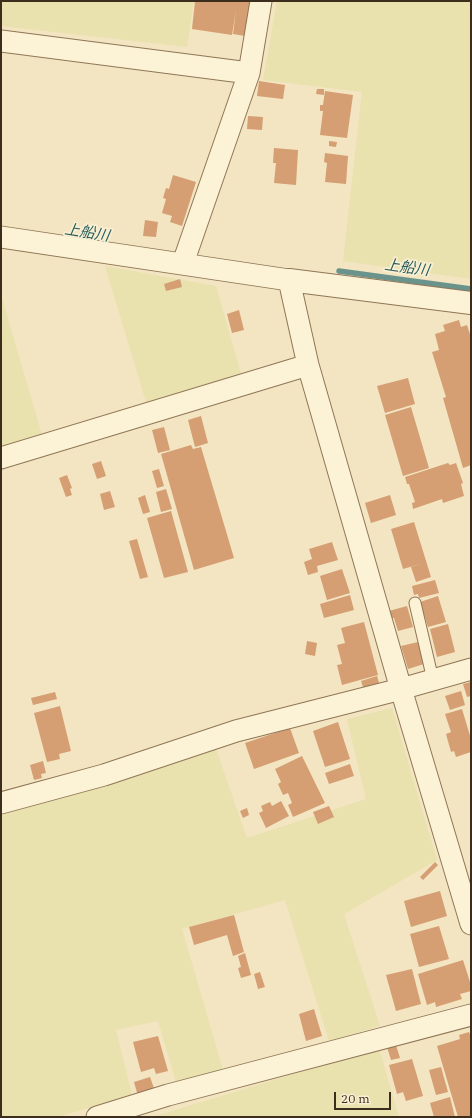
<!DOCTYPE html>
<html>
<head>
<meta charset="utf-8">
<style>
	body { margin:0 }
	#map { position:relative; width:472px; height:1118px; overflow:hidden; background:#f3e5c1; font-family:"IBM Plex Serif",serif }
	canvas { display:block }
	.frame { position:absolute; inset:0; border:2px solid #3d2d1c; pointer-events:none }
	.scale { position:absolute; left:334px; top:1092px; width:57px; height:18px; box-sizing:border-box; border:2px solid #3d2d1c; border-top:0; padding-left:5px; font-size:12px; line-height:14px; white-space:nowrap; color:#3d2d1c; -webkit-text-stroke:3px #f9efd2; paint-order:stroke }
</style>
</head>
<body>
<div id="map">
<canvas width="472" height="1118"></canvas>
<div class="frame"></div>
<div class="scale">20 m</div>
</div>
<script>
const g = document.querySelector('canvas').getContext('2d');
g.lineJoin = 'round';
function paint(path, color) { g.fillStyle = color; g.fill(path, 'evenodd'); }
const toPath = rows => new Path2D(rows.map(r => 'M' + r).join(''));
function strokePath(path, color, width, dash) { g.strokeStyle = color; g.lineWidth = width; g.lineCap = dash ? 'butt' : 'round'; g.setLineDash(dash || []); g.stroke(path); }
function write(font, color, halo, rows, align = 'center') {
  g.font = font + ' "IBM Plex Serif","Noto Sans JP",serif'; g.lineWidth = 3.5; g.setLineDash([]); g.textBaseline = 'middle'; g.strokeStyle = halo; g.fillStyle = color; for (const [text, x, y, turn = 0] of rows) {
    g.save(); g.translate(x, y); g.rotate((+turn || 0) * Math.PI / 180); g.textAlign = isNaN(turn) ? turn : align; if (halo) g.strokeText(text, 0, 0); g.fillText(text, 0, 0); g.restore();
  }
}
paint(toPath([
	[1,1,194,1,187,47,1,26],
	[277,1,471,1,471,279,343,261,362,92,263,80],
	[105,266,216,286,241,374,146,402],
	[1,295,42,435,1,448],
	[392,708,437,860,344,914,380,1026,329,1041,285,900,182,929,223,1070,177,1085,158,1021,116,1030,132,1095,58,1117,1,1117,1,815,216,749,247,838,366,799,347,719],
	[379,1048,399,1117,152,1117]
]), '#e9e1ae');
strokePath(toPath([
	[339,271,471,289]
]), '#6a948b', 5.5);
paint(toPath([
	[195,1,254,1,245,36,233,34,236,10,232,35,192,29],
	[259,81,285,85,283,99,257,96],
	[317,89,324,89,324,95,316,94],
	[325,91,353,95,347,138,320,135,323,111,320,111,320,105,323,105],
	[248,116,263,117,262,130,247,129],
	[329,141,337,142,336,147,329,146],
	[274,148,298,150,296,185,274,183,276,163,273,163],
	[325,153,348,156,346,184,325,182,327,163,324,162],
	[173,175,196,182,182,226,170,222,172,216,162,213,166,199,163,198,166,188,169,189],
	[145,220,158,222,156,237,143,236],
	[180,279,182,287,166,291,164,284],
	[239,310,244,330,232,333,227,314],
	[459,320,461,327,467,325,471,337,471,465,463,468,443,398,446,397,432,352,439,350,435,334,445,331,443,325],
	[408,378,415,404,385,413,377,386],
	[411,407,429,468,403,476,385,415],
	[201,416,208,443,195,447,188,420],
	[164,427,170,450,158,453,152,430],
	[191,445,193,449,201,447,234,558,194,570,161,454],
	[101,461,106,476,97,479,92,464],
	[448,463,450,465,456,463,463,483,461,484,464,496,443,503,442,499,413,509,412,503,415,502,409,484,407,484,405,477],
	[159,469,164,486,157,488,152,471],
	[67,475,72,488,70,489,72,495,66,497,59,478],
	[166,489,172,509,161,512,156,492],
	[110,491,115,507,104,510,100,494],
	[145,495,150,512,143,514,138,498],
	[390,495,396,515,371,523,365,503],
	[171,511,188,572,164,578,147,518],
	[414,522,431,577,416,582,411,567,424,563,403,569,391,529],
	[137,539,148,577,140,579,129,541],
	[332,542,338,560,317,566,318,572,308,575,304,562,312,559,309,549],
	[342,569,350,593,327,600,320,576],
	[435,580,439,593,419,598,418,594,414,595,412,586],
	[350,595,354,610,324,618,320,604],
	[438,596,446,622,428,627,420,602],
	[407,606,413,627,398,631,394,618,391,618,389,611],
	[364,622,378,675,342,685,337,665,342,664,337,645,345,643,341,628],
	[448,624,455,652,437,657,430,629],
	[307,641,317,643,315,656,305,654],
	[418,642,424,664,408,669,401,646],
	[377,676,380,686,364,690,361,681],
	[471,682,471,696,467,697,463,684],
	[461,691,465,705,450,710,445,696],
	[55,692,57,699,33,705,31,698],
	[60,706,71,751,59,754,60,759,47,762,34,713],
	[462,709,471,739,471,752,456,757,454,751,451,752,446,734,451,732,445,714],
	[338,722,350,759,325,767,313,731],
	[290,728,299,753,254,769,245,743],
	[302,756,325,803,293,817,288,805,292,803,288,793,283,795,278,784,281,782,275,769],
	[43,761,46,773,41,774,42,778,34,780,30,765],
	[350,764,354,776,329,784,325,773],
	[281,801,289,816,266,828,259,813,263,811,261,806,270,802,272,806],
	[329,806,334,817,318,824,313,812],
	[247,808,249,815,243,818,240,811],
	[435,862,438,865,423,880,420,877],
	[440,891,447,916,411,927,404,901],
	[234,915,244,952,233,956,227,935,194,945,189,927],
	[439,926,449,959,419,967,410,934],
	[245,953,251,975,241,978,238,968,241,967,238,956],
	[463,960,471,985,471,991,460,994,462,999,436,1007,435,1002,427,1005,418,974],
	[412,969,421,1004,396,1011,386,975],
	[260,972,265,987,258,989,254,974],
	[314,1009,322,1036,306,1041,299,1014],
	[469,1032,471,1037,471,1117,458,1117,437,1046,460,1039,459,1035],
	[158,1036,168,1071,156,1074,154,1068,141,1072,133,1042],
	[396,1045,400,1058,391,1060,387,1047],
	[412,1059,423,1096,406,1101,403,1092,397,1094,389,1065],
	[441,1067,448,1092,436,1095,429,1070],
	[150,1077,155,1091,138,1096,134,1082],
	[450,1097,455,1117,434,1117,430,1103]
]), '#d59e73');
const service = toPath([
	[415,603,433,680]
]);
const minor = toPath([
	[1,41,249,73],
	[1,237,289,280,308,365,401,689,471,924],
	[183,263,249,73,261,1],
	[1,458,308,365],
	[1,803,104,775,236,731,401,689,471,669],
	[97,1117,168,1095,471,1015]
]);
const tertiary = toPath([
	[289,280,471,303]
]);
strokePath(service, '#8f7656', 13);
strokePath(minor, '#8f7656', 23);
strokePath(tertiary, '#8f7656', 24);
strokePath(service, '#fcf2d6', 11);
strokePath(minor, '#fcf2d6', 21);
strokePath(tertiary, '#fcf2d6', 22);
write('italic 15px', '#2a5e5c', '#f9efd2', [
	["上船川",87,233,9],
	["上船川",407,268,8]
]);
</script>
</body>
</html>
